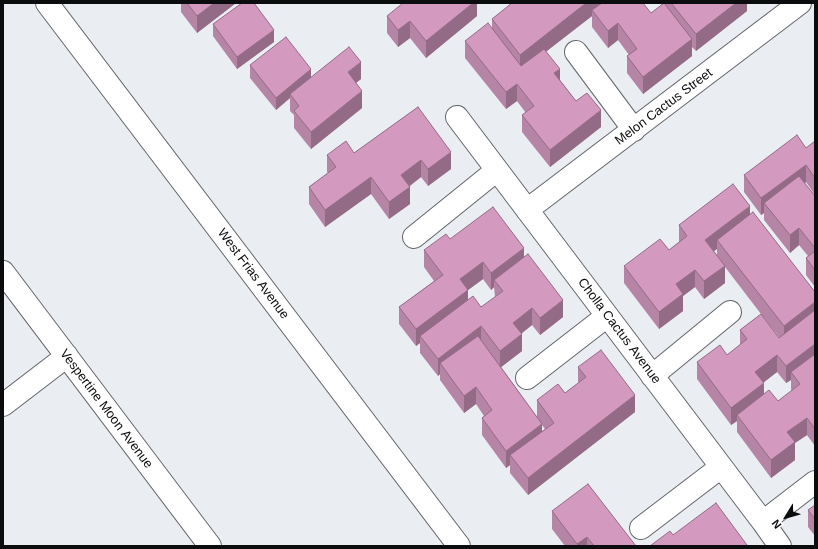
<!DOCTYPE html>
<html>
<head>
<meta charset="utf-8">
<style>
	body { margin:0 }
	#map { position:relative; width:818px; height:549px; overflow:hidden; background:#eaedf2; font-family:Arial,sans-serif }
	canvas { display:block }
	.frame { position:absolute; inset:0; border:4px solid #0b0c0e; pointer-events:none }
	.north { position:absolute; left:766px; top:497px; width:40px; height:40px; -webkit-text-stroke:3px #fff; paint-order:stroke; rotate:233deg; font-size:11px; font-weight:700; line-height:16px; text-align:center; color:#0b0c0e }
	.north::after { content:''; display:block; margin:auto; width:14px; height:18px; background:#0b0c0e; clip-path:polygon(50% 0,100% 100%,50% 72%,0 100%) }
</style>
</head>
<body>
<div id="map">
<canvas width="818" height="549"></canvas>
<div class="frame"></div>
<div class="north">N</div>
</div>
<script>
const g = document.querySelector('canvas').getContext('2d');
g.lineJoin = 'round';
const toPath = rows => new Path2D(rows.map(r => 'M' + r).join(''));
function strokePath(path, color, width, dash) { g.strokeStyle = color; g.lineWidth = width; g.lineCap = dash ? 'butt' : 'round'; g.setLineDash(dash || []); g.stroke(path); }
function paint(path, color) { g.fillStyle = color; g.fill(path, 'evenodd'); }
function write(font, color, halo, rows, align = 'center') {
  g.font = font + ' Arial,sans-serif'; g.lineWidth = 3; g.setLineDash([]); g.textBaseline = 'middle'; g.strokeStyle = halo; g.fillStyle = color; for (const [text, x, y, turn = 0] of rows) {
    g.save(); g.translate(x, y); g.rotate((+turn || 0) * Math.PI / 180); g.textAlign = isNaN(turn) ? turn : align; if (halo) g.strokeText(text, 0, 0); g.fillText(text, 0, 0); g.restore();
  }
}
const minor = toPath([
	[47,3,459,546],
	[576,52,634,130],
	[457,117,763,522,780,546],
	[527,210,800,3],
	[414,237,497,170],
	[3,272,210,546],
	[652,376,730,312],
	[527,378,607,316],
	[3,405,67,356],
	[763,522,815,482],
	[641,528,721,467]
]);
strokePath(minor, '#636569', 24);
strokePath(minor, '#fff', 22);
paint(toPath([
	[181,3,236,3,197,33,181,12],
	[477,3,477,16,426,58,410,38,398,47,387,33,387,16],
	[512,3,651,13,661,6,661,3,747,3,747,11,696,51,692,47,692,56,643,94,627,73,627,56,629,55,618,40,608,48,592,27,592,16,546,51,560,80,576,101,601,127,550,167,522,132,522,115,526,113,517,101,506,109,465,58,465,41,492,29,492,19],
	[213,24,274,42,237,69,213,36],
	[250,65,311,77,361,79,356,83,362,108,311,149,294,128,294,115,290,111,290,98,276,110,250,78],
	[418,107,451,169,428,186,421,177,410,186,410,204,389,219,371,194,325,227,309,204,309,187,328,173,327,172,327,155,354,153],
	[815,141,815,195,806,182,805,183,815,196,815,287,806,275,806,258,808,256,799,245,790,253,764,220,764,213,761,215,744,192,744,175,806,148],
	[750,214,815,292,815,446,807,435,795,443,795,460,771,478,737,432,737,421,731,425,697,379,697,362,727,355,740,345,740,330,761,314,725,267,725,283,704,299,695,287,683,296,683,311,659,329,624,283,624,266,669,250,679,242,679,225],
	[717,249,717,255,714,251],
	[762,315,779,337,779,338],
	[777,372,786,383,791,380,791,389,792,391,778,401,764,394,763,383],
	[450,239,524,257,563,317,540,335,532,325,521,334,522,351,501,367,537,417,537,400,565,393,578,383,578,367,635,412,528,495,510,473,510,465,506,468,482,435,482,418,484,416,476,404,464,413,440,380,440,374,438,376,420,353,420,343,416,346,399,324,399,307,434,281,424,267,424,250],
	[483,279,491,290,494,287,495,297,481,307,468,299,468,290],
	[542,425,545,429,542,431],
	[815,505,815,536,808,527,808,510],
	[552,511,636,546,565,546,552,529]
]), '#b684a4');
paint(toPath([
	[214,3,236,3,197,33,197,16],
	[473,3,477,3,477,16,426,58,426,41],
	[586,3,606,3,592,10,592,16,520,72,520,55],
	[736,3,747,3,747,11,696,51,696,34],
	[410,21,410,38,398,47,398,30],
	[618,23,618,40,608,48,608,31],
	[274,30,274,42,237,69,237,57],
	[692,39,692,56,643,94,643,77],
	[361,62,361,79,348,89,348,72],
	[311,69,311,81,290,94,290,98,276,110,276,98],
	[560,69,560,86,554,73],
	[517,84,517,101,506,109,506,92],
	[362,91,362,108,311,149,311,132],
	[601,110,601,127,550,167,550,150],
	[451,152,451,169,428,186,428,169],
	[421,160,421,177,401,192,401,175],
	[806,165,806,182,769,209,764,203,764,213,761,215,761,198],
	[371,177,371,194,325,227,325,210],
	[410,187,410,204,389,219,389,202],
	[750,206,750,223,717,240,717,249,705,257,705,240],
	[799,228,799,245,790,253,790,235],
	[524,248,524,265,494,280,494,287,491,290,491,273],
	[483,262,483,279,460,296,460,279],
	[725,266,725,283,704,299,704,281],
	[695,270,695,287,683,296,683,311,659,329,659,312,676,284],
	[468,290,468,307,420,336,420,343,416,346,416,329],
	[563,300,563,317,540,335,540,318],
	[815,302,815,319,784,343,784,326],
	[532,308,532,325,513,340,513,323],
	[481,326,481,343,440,363,440,374,438,376,438,359],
	[522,334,522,351,500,368,500,351],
	[815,344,815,361,791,372,791,380,786,383,786,366],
	[777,355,777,372,755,389,755,372],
	[764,383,764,401,737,415,737,421,731,425,731,408],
	[476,387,476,404,464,413,464,396],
	[635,395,635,412,528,495,528,478],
	[807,418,807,435,795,443,795,460,771,478,771,460,787,432],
	[542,424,542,441,510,455,510,465,506,468,506,451],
	[587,537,587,546,577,546,577,544]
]), '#946b86');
const building = toPath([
	[187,3,214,3,197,16,187,3],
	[242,3,254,3,274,30,237,57,213,24,242,3],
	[403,3,473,3,426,41,410,21,398,30,387,16,403,3],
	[512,3,586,3,520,55,492,19,512,3],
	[602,3,643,3,651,13,664,3,692,39,643,77,627,56,637,49,618,23,608,31,592,10,602,3],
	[671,3,736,3,696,34,671,3],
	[488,23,521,66,544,49,560,69,554,73,576,101,587,93,601,110,550,150,522,115,534,106,517,84,506,92,465,41,488,23],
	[286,37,311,69,276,98,250,65,286,37],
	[349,47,361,62,348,72,362,91,311,132,294,111,299,106,290,94,349,47],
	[418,107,451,152,428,169,421,160,401,175,410,187,389,202,371,177,325,210,309,187,336,167,327,155,346,141,354,153,418,107],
	[797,135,806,148,815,141,815,178,806,165,761,198,744,175,797,135],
	[799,176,815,196,815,248,799,228,790,235,764,203,799,176],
	[733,184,750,206,705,240,725,266,704,281,695,270,676,284,683,294,659,312,624,266,660,239,669,250,687,236,679,225,733,184],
	[493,207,524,248,491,273,483,262,460,279,468,290,416,329,399,307,443,275,424,250,446,234,450,239,493,207],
	[753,212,815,292,815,302,784,326,717,240,753,212],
	[815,251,815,270,806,258,815,251],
	[528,254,563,300,540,318,532,308,513,323,522,334,500,351,481,326,438,359,420,336,473,296,481,307,503,291,494,280,528,254],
	[815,310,815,344,786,366,777,355,755,372,764,383,731,408,697,362,720,345,727,355,747,339,740,330,761,314,779,338,815,310],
	[478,336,542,424,506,451,482,418,492,410,476,387,464,396,440,363,478,336],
	[601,350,635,395,528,478,510,455,554,423,537,400,558,384,565,393,586,377,578,367,601,350],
	[815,354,815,429,807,418,787,432,795,442,771,460,737,415,769,390,778,401,800,384,791,372,815,354],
	[588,484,636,546,594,546,587,537,577,544,552,511,588,484],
	[716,503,747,545,745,546,650,546,670,531,673,535,716,503],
	[815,505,815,519,808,510,815,505]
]);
paint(building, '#d499bf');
strokePath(building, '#946b86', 1);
write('13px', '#0b0c0e', '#fff', [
	["Melon Cactus Street",664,107,-37],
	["West Frias Avenue",253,274,53],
	["Cholla Cactus Avenue",619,331,53],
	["Vespertine Moon Avenue",106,409,53]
]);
</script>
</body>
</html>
